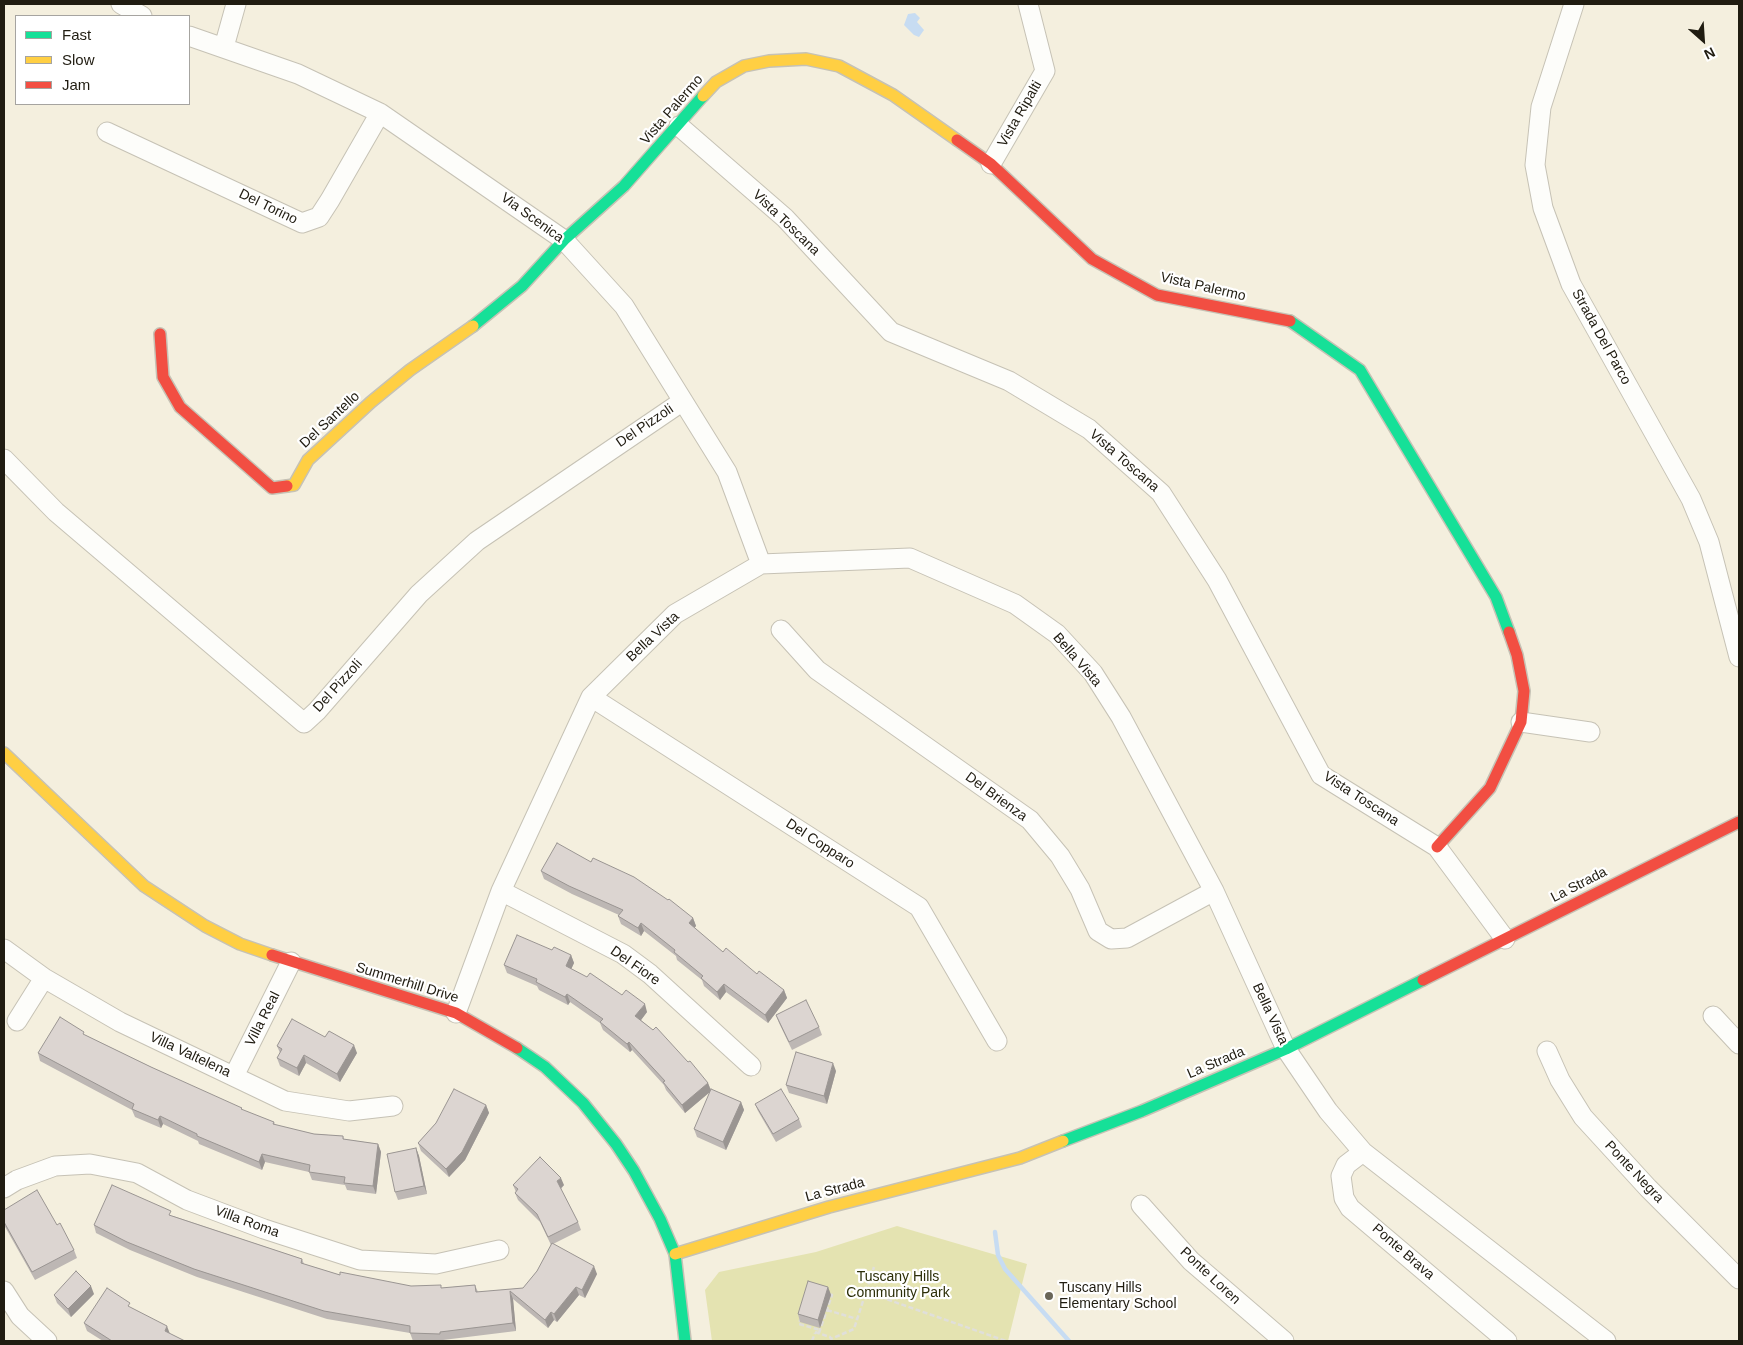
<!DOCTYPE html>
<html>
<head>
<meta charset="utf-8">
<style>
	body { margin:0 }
	#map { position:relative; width:1743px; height:1345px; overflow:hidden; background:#f4efde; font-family:Arial,sans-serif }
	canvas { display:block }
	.frame { position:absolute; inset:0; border:5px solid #201c11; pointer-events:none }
	.legend { position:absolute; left:15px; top:15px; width:175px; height:90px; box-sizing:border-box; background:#fff; border:1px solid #a6a4a0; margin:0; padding:6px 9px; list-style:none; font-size:15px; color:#201c11 }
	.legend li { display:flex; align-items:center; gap:10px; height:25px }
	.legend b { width:25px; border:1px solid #a6a4a0 }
	.north { position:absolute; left:1678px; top:15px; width:50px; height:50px; -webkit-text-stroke:4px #fff; paint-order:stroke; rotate:154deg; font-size:14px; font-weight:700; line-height:20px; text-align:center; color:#201c11 }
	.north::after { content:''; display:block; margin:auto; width:18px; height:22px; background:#201c11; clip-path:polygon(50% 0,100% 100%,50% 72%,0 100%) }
</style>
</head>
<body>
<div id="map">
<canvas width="1743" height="1345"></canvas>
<div class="frame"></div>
<ul class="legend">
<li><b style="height:6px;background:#16e098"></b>Fast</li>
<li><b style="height:6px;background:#ffcf43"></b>Slow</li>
<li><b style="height:6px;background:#f24e42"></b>Jam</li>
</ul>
<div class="north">N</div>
</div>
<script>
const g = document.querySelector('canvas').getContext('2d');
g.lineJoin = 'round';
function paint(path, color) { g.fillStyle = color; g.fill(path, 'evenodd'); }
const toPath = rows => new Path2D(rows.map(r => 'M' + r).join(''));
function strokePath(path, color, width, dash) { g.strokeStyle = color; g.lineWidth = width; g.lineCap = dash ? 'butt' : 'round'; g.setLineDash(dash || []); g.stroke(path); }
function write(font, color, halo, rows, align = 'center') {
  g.font = font + ' Arial,sans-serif'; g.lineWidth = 4.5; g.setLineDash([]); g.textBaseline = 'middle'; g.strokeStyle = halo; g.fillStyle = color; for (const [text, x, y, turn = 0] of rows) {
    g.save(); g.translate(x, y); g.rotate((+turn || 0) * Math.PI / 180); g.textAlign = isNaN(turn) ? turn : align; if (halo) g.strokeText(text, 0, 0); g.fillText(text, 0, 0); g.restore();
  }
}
paint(toPath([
	[897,1226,1027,1264,1008,1341,712,1341,705,1290,719,1272,816,1252]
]), '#e4e3b1');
paint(toPath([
	[915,13,920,18,917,22,924,30,919,37,914,35,904,25,908,14]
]), '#c7dcf2');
strokePath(toPath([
	[995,1232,998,1255,1005,1269,1069,1341]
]), '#c7dcf2', 4.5);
const street = toPath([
	[121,4,142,16],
	[1574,4,1541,107,1535,165,1543,208,1571,284,1691,499,1709,542,1739,657],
	[189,36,298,74,380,113,564,240,624,306,727,472,761,564],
	[224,47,236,4],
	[679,126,785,218,891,332,1009,381,1089,429,1161,493,1217,580,1321,775,1437,847,1505,939],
	[107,132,302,223,319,217,330,200,380,113],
	[991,164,1045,71,1028,4],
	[4,459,56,512,304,723,317,711,419,594,477,541,683,401],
	[781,630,817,670,1030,820,1060,856,1080,889,1098,931,1111,939,1127,938,1214,891],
	[591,697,919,907,997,1041],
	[1521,722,1590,732],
	[501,891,623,954,650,974,751,1066],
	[4,949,44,978,120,1022,285,1101,349,1111,393,1106],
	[456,1013,501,891,591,697,675,614,761,564,910,558,1015,604,1057,634,1093,673,1121,717,1214,891,1286,1049,1328,1111,1363,1152,1606,1341],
	[1713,1016,1739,1044],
	[17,1021,44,978],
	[1547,1051,1560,1080,1583,1117,1648,1188,1739,1279],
	[234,1076,291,962],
	[1363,1152,1346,1165,1341,1176,1344,1198,1350,1208,1507,1341],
	[4,1188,17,1180,55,1166,90,1164,137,1173,187,1200,264,1229,360,1260,436,1264,499,1250],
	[1141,1205,1191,1261,1284,1341],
	[4,1291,20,1316,47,1341]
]);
const fast = toPath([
	[1290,321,1360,370,1496,597,1509,632],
	[473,326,522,286,564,240,624,186,703,96],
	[517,1048,545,1067,583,1103,616,1144,634,1171,660,1219,675,1254,685,1341],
	[1063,1141,1142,1111,1286,1049,1423,980]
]);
const slow = toPath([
	[703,96,716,82,744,66,769,61,806,59,839,66,893,95,957,140],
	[287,486,294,485,308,460,371,402,410,370,473,326],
	[4,753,144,886,205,926,240,944,272,955],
	[675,1254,829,1207,1020,1158,1063,1141]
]);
const jam = toPath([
	[957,140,991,164,1092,259,1157,295,1290,321],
	[160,334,163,377,180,407,272,488,287,486],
	[1437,847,1490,788,1521,722,1524,691,1517,655,1509,632],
	[272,955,456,1013,517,1048],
	[1423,980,1739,822]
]);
strokePath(street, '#c6c2b5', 21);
strokePath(fast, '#c6c2b5', 14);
strokePath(slow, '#c6c2b5', 14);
strokePath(jam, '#c6c2b5', 14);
strokePath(toPath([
	[866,1292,1006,1341],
	[827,1310,857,1319],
	[801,1317,799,1324,820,1330],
	[815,1332,830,1337,831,1339,854,1329,874,1267],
	[819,1333,832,1295,829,1294],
	[812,1341,815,1333]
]), '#e0dfda', 2.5, [5, 2.5]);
strokePath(street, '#fdfdfa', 19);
strokePath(fast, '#16e098', 11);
strokePath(slow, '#ffcf43', 11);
strokePath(jam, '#f24e42', 11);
paint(toPath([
	[541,871,693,918,696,926,694,928,723,952,757,974,784,990,787,998,768,1023,726,992,720,1000,704,986,702,980,677,960,676,956,644,931,641,936,621,924,618,916,619,915,572,894,544,879],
	[552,950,571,955,574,963,571,969,647,1012,641,1020,688,1062,708,1083,711,1090,741,1102,744,1110,726,1150,697,1137,694,1129,710,1092,685,1113,666,1090,664,1085,632,1050,630,1052,603,1030,600,1023,570,1002,568,1005,539,990,537,986,507,973,504,965],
	[776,1015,819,1027,822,1035,792,1050,779,1023],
	[85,1035,151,1067,242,1110,274,1122,275,1125,314,1134,343,1136,344,1139,378,1144,381,1152,376,1194,347,1190,345,1185,312,1180,309,1172,265,1162,262,1170,199,1144,198,1141,163,1124,161,1128,135,1117,132,1110,40,1061,38,1053],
	[325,1037,357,1053,340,1082,306,1063,299,1076,280,1066,277,1058,280,1053,277,1046],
	[836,1071,827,1104,789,1093,786,1085],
	[755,1104,799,1119,802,1127,776,1142,758,1111],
	[486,1105,489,1113,465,1160,449,1177,421,1151,418,1143,436,1123],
	[416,1148,419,1156,427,1194,398,1200,395,1192],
	[513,1185,564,1185,561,1189,578,1222,581,1230,553,1244,597,1274,585,1298,579,1295,557,1322,554,1320,548,1328,513,1299,516,1331,443,1340,443,1341,413,1341,410,1333,327,1319,197,1277,130,1250,96,1233,94,1225,173,1216,302,1259,304,1264,340,1275,411,1286,442,1288,475,1285,478,1292,523,1288,537,1271,551,1245,540,1222,518,1200,515,1193,516,1192],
	[4,1210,57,1225,74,1250,77,1258,35,1280,4,1225],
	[828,1287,831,1295,820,1328,800,1322,798,1314],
	[94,1294,71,1317,57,1303,54,1295],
	[132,1308,170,1334,185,1341,103,1341,87,1331,84,1323]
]), '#bdb7b4');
paint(toPath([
	[693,918,696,926,692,931,689,923],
	[641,923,644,931,641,936,638,928],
	[571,955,574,963,569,974,566,966],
	[724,984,726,992,720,1000,717,992],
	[784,990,787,998,768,1023,765,1015],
	[567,994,570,1002,568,1005,565,997],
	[645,1004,647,1012,638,1024,635,1016],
	[629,1042,632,1050,630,1052,627,1044],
	[354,1045,357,1053,340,1082,337,1074],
	[304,1055,306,1063,299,1076,297,1068],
	[833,1063,836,1071,827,1104,824,1096],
	[708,1083,711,1091,685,1113,682,1105],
	[741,1102,744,1110,726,1150,723,1142],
	[486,1105,489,1113,465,1160,449,1177,446,1169],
	[160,1116,163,1124,161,1128,158,1120],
	[378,1144,381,1152,376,1194,373,1186],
	[416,1148,419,1156,427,1194,424,1186],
	[262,1154,265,1162,262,1170,259,1162],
	[561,1178,564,1185,560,1189,557,1181],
	[594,1266,597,1274,585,1298,582,1290],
	[91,1286,94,1294,71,1317,68,1309],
	[576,1287,579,1295,557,1322,554,1314],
	[828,1287,831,1295,820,1328,818,1320],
	[510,1291,513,1299,516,1331,513,1323],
	[551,1312,554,1320,548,1328,545,1320],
	[167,1326,170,1334,165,1331]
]), '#9a9592');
const building = toPath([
	[557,843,591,862,593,858,634,877,668,900,669,899,693,918,689,923,723,952,726,948,757,974,759,971,784,990,765,1015,724,984,717,992,701,978,703,976,674,952,675,950,641,923,638,928,618,916,623,910,569,886,541,871,557,843],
	[517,935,552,950,554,947,571,955,566,966,587,977,590,973,622,995,626,990,645,1004,635,1016,653,1030,656,1027,688,1062,690,1061,708,1083,682,1105,663,1082,665,1081,629,1042,627,1044,600,1022,603,1019,567,994,565,997,536,982,537,979,504,965,517,935],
	[806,1000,819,1027,789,1042,776,1015,806,1000],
	[60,1017,84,1032,83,1034,151,1067,242,1108,241,1109,274,1122,273,1124,314,1134,343,1136,343,1139,378,1144,373,1186,344,1183,345,1177,309,1172,310,1165,262,1154,259,1162,197,1136,197,1134,160,1116,158,1120,132,1109,134,1104,38,1053,60,1017],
	[292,1019,325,1037,329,1031,354,1045,337,1074,304,1055,297,1068,277,1058,282,1049,277,1046,292,1019],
	[796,1052,833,1063,824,1096,786,1085,796,1052],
	[454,1089,486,1105,462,1152,446,1169,418,1143,436,1123,454,1089],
	[711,1089,741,1102,723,1142,694,1129,711,1089],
	[781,1089,799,1119,773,1134,755,1104,781,1089],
	[416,1148,424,1186,395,1192,387,1154,416,1148],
	[540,1157,561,1178,557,1181,578,1222,548,1237,537,1214,515,1193,518,1189,513,1185,540,1157],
	[112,1185,171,1211,169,1215,302,1259,301,1263,340,1275,340,1272,411,1286,441,1285,441,1288,475,1285,476,1292,523,1288,537,1271,552,1243,594,1266,582,1290,576,1287,554,1314,551,1312,545,1320,510,1291,513,1323,440,1332,440,1334,410,1333,410,1326,324,1311,194,1269,127,1242,94,1225,112,1185],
	[37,1190,57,1225,60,1223,74,1250,32,1272,4,1222,4,1210,37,1190],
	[76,1271,91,1286,68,1309,54,1295,76,1271],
	[808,1281,828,1287,818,1320,798,1314,808,1281],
	[107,1288,130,1303,128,1306,167,1326,165,1331,185,1341,112,1341,84,1323,107,1288]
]);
paint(building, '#dcd5d1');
strokePath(building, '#9a9592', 1);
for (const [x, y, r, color] of [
	[1049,1296,5,"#6a6659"]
]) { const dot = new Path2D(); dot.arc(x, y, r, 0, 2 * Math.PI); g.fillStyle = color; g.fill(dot); strokePath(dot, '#fff', 2); }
write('14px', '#201c11', '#fff', [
	["Vista Palermo",672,110,-49],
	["Vista Ripalti",1020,114,-60],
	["Del Torino",268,207,26],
	["Via Scenica",532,218,36],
	["Vista Toscana",786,223,44],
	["Vista Palermo",1203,287,13],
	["Strada Del Parco",1601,337,61],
	["Del Santello",330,420,-43],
	["Del Pizzoli",645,426,-34],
	["Vista Toscana",1124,461,41],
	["Bella Vista",653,637,-43],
	["Bella Vista",1077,660,49],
	["Del Pizzoli",338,686,-48],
	["Del Brienza",996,797,36],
	["Vista Toscana",1361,799,33],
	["Del Copparo",820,844,33],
	["La Strada",1579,885,-27],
	["Del Fiore",635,966,35],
	["Summerhill Drive",407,983,17],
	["Bella Vista",1270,1014,65],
	["Villa Real",263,1019,-63],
	["Villa Valtelena",190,1055,25],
	["La Strada",1216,1063,-23],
	["Ponte Negra",1634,1172,47],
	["La Strada",835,1190,-15],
	["Villa Roma",247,1222,20],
	["Ponte Brava",1403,1252,41],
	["Ponte Loren",1210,1276,43]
]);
write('14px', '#2c2e08', '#fff', [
	["Tuscany Hills",898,1277],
	["Community Park",898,1293]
]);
write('14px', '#201c11', '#fff', [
	["Tuscany Hills",1059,1288],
	["Elementary School",1059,1304]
], 'left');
</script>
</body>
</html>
